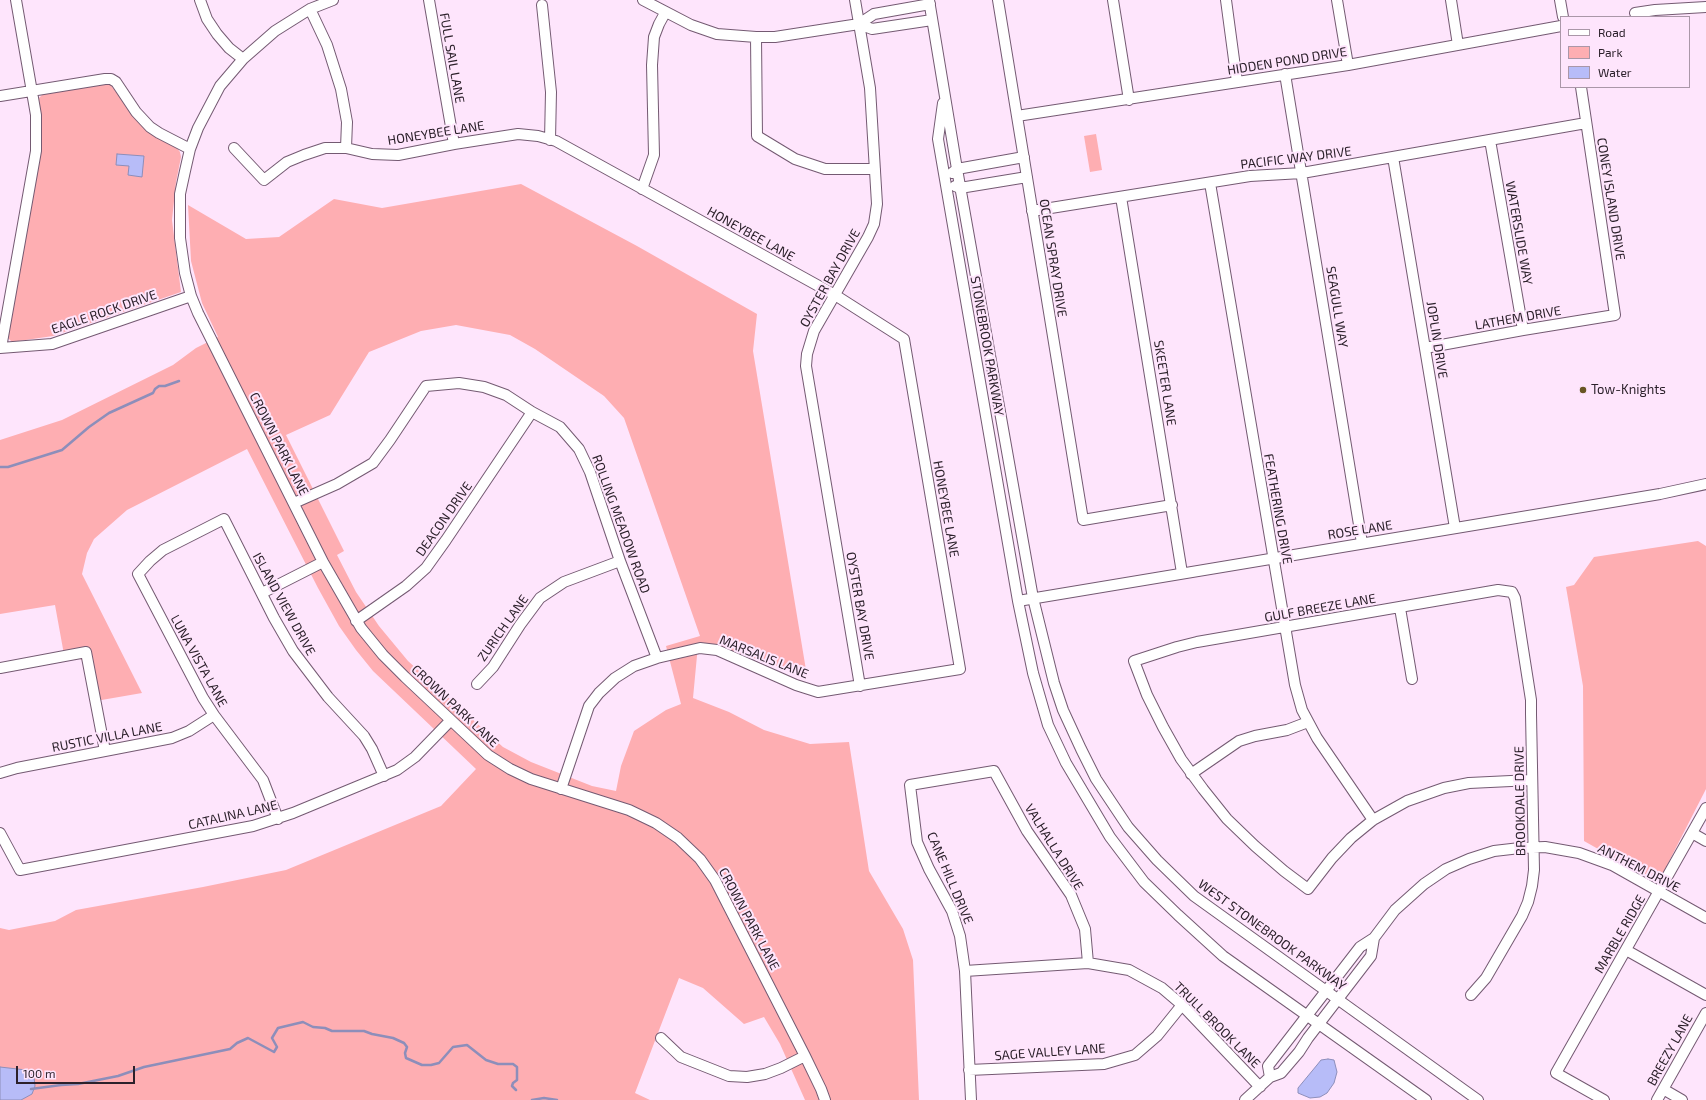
<!DOCTYPE html>
<html>
<head>
<meta charset="utf-8">
<style>
	body { margin:0 }
	#map { position:relative; width:1706px; height:1100px; overflow:hidden; background:#fee5fc; font-family:"Exo 2",sans-serif }
	canvas { display:block }
	.legend { position:absolute; left:1560px; top:16px; width:130px; height:72px; box-sizing:border-box; background:#fee5fc; border:1px solid #aa97a8; margin:0; padding:5px 7px; list-style:none; font-size:12px; color:#2c212b }
	.legend li { display:flex; align-items:center; gap:8px; height:20px }
	.legend b { width:20px; border:1px solid #aa97a8 }
	.scale { position:absolute; left:16px; top:1066px; width:119px; height:18px; box-sizing:border-box; border:2px solid #2c212b; border-top:0; padding-left:5px; font-size:12px; line-height:14px; white-space:nowrap; color:#2c212b; -webkit-text-stroke:3px #fee5fc; paint-order:stroke }
</style>
</head>
<body>
<div id="map">
<canvas width="1706" height="1100"></canvas>
<ul class="legend">
<li><b style="height:5px;background:#fff"></b>Road</li>
<li><b style="height:11px;background:#feaeb2"></b>Park</li>
<li><b style="height:11px;background:#b7bcf8"></b>Water</li>
</ul>
<div class="scale">100 m</div>
</div>
<script>
const g = document.querySelector('canvas').getContext('2d');
g.lineJoin = 'round';
function paint(path, color) { g.fillStyle = color; g.fill(path, 'evenodd'); }
const toPath = rows => new Path2D(rows.map(r => 'M' + r).join(''));
function strokePath(path, color, width, dash) { g.strokeStyle = color; g.lineWidth = width; g.lineCap = dash ? 'butt' : 'round'; g.setLineDash(dash || []); g.stroke(path); }
function write(font, color, halo, rows, align = 'center') {
  g.font = font + ' "Exo 2",sans-serif'; g.lineWidth = 4; g.setLineDash([]); g.textBaseline = 'middle'; g.strokeStyle = halo; g.fillStyle = color; for (const [text, x, y, turn = 0] of rows) {
    g.save(); g.translate(x, y); g.rotate((+turn || 0) * Math.PI / 180); g.textAlign = isNaN(turn) ? turn : align; if (halo) g.strokeText(text, 0, 0); g.fillText(text, 0, 0); g.restore();
  }
}
paint(toPath([
	[106,84,110,84,138,121,153,135,177,148,180,152,181,157,176,182,172,220,181,292,53,336,12,342,8,338,40,156,41,138,39,98,43,94],
	[1096,134,1102,170,1090,172,1084,136],
	[521,184,637,246,757,314,753,351,807,676,718,646,698,645,693,698,729,712,764,730,810,744,849,742,869,871,903,929,913,960,919,1100,805,1100,780,1044,764,1017,744,1024,703,988,679,978,635,1093,650,1100,0,1100,0,928,9,930,55,921,76,910,203,887,286,870,441,806,476,769,373,671,356,650,339,626,318,588,247,449,127,510,94,539,87,553,82,574,142,693,90,702,83,661,80,659,65,660,55,605,0,614,0,440,62,420,173,365,196,348,218,337,202,303,191,261,188,205,246,239,279,237,334,199,382,208],
	[456,325,510,335,535,349,604,396,624,418,700,636,666,646,681,704,666,710,634,731,621,766,616,791,592,786,531,762,503,747,408,661,379,626,356,592,337,555,344,551,286,435,330,415,369,352,421,331],
	[1698,541,1706,546,1706,789,1662,875,1655,879,1623,863,1584,841,1583,686,1566,587,1574,585,1594,557]
]), '#feaeb2');
const water = toPath([
	[117,154,144,156,142,177,128,175,129,166,116,165,117,154],
	[1328,1059,1334,1060,1337,1072,1334,1083,1327,1093,1320,1097,1310,1098,1298,1093,1298,1088,1317,1065,1321,1060,1328,1059],
	[0,1067,26,1070,34,1077,35,1086,32,1094,21,1100,0,1100,0,1067]
]);
paint(water, '#b7bcf8');
strokePath(water, '#8d8eba', 1);
strokePath(toPath([
	[0,467,8,467,62,450,89,427,109,413,153,393,155,389,159,386,165,386,179,381],
	[31,1089,61,1085,78,1084,118,1076,144,1067,230,1049,237,1043,248,1038,274,1052,277,1047,272,1038,278,1028,303,1022,313,1027,325,1028,332,1031,364,1031,372,1034,393,1038,404,1043,407,1047,405,1053,406,1058,422,1065,431,1065,439,1063,453,1047,467,1045,486,1060,498,1064,513,1064,517,1067,517,1080,513,1083,512,1086,516,1090],
	[532,1100,544,1098,557,1100]
]), '#8d8eba', 2.5);
const minor = toPath([
	[200,0,207,19,217,34,229,48,243,59],
	[333,0,310,9,275,31,243,59,220,86,198,128,190,149,185,171,180,194,180,238,185,273,191,296,198,313,323,562,361,628,383,655,405,677,488,755,510,769,531,779,629,810,656,823,678,838,700,859,715,880,805,1056,821,1089,825,1100],
	[429,0,454,144],
	[643,0,691,25,717,34,756,37,775,37,859,24,874,14,930,4],
	[855,0,870,88,877,204,874,224,868,237,814,331,807,354,806,366,860,686],
	[929,0,957,169,1033,598,1054,683,1063,710,1081,749,1096,779,1128,827,1157,860,1194,896,1478,1100],
	[998,0,1083,520,1172,505],
	[1113,0,1129,100],
	[1226,0,1237,82],
	[1337,0,1348,65],
	[1451,0,1458,45],
	[1560,0,1563,17],
	[542,5,551,92,550,140],
	[310,9,327,45,341,89,347,122,346,148],
	[1635,13,1655,10,1706,7],
	[859,24,872,29,932,20],
	[756,37,757,136,795,159,825,169,875,169],
	[1285,74,1362,543],
	[0,96,105,79,111,79,116,82,136,112,150,127,159,133,190,149],
	[943,103,938,139,1018,601,1033,673,1048,725,1066,763,1110,837,1144,882,1178,915,1223,956,1426,1100],
	[1017,116,1348,65,1561,26],
	[1490,140,1523,330],
	[234,148,264,180,287,162,304,155,325,148,346,148,372,154,398,155,454,144,518,134,538,136,556,141,835,295,904,339,960,669,818,692,796,685,717,650,700,648,657,658,634,666,615,678,599,693,589,706,561,789],
	[1393,157,1455,528],
	[952,173,957,169,1024,157],
	[1210,183,1295,685,1302,710,1317,738,1373,820],
	[955,186,960,188,1027,177],
	[642,189,654,155,652,65,654,37,659,24,665,13],
	[1121,197,1182,573],
	[1032,211,1250,176,1302,173,1586,123],
	[0,348,52,344,191,296],
	[1,348,36,151,36,115,16,0],
	[1425,348,1523,330,1615,315,1581,87],
	[294,503,337,484,373,463,390,440,426,386,459,383,484,387,506,395,532,412,560,427,579,449,590,472,620,561,657,658],
	[262,593,323,562],
	[1018,601,1660,494,1706,484],
	[1400,608,1412,679],
	[356,621,406,586,426,568,446,540,532,412],
	[0,668,86,652,105,751],
	[477,684,493,667,520,625,540,598,564,582,620,561],
	[0,773,17,768,172,738,189,731,214,715],
	[1191,774,1239,741,1255,736,1287,730,1308,722],
	[278,819,263,780,214,715,203,698,138,574,150,561,163,550,224,519,274,618,293,651,328,697,364,736,372,749,384,776],
	[0,833,20,870,253,826,293,813,397,770,415,757,450,721],
	[1692,833,1706,841],
	[1626,950,1706,995],
	[965,971,1088,963,1129,970,1162,988,1182,1005,1260,1087],
	[1471,995,1486,978,1522,916,1528,902,1532,886,1534,870,1531,714,1531,700,1515,598,1512,592,1498,590,1197,642,1177,647,1134,661,1147,695,1163,727,1181,759,1203,789,1227,819,1255,846,1284,871,1308,889,1332,858,1351,838,1373,820,1407,801,1444,788,1469,783,1532,780],
	[661,1038,681,1057,729,1076,747,1077,765,1074,781,1068,805,1056],
	[969,1070,1104,1064,1135,1055,1157,1036,1182,1005],
	[1270,1077,1268,1066,1360,947,1374,938,1395,910,1424,884,1446,869,1469,859,1494,851,1520,848,1545,847,1579,853,1612,865,1706,918],
	[1663,1089,1682,1100],
	[971,1100,965,971,960,936,952,911,929,869,917,842,910,785,994,771,1027,831,1071,895,1085,929,1088,963],
	[1245,1100,1270,1077,1281,1073,1299,1052,1308,1038,1371,956,1374,938],
	[1604,1100,1556,1073,1706,808],
	[1657,1100,1706,1013]
]);
strokePath(minor, '#745a72', 12);
strokePath(minor, '#fff', 10);
for (const [x, y, r, color] of [
	[1583,390,4,"#685523"]
]) { const dot = new Path2D(); dot.arc(x, y, r, 0, 2 * Math.PI); g.fillStyle = color; g.fill(dot); strokePath(dot, '#fee5fc', 1.5); }
write('13px', '#2c212b', '#fee5fc', [
	["FULL SAIL LANE",452,58,80],
	["HIDDEN POND DRIVE",1287,61,-9],
	["HONEYBEE LANE",436,133,-9],
	["PACIFIC WAY DRIVE",1296,158,-7],
	["CONEY ISLAND DRIVE",1611,199,81],
	["WATERSLIDE WAY",1519,233,80],
	["HONEYBEE LANE",751,234,29],
	["OCEAN SPRAY DRIVE",1053,258,81],
	["OYSTER BAY DRIVE",830,278,-61],
	["SEAGULL WAY",1337,307,81],
	["EAGLE ROCK DRIVE",104,312,-19],
	["LATHEM DRIVE",1518,318,-10],
	["JOPLIN DRIVE",1437,340,81],
	["STONEBROOK PARKWAY",987,346,80],
	["SKEETER LANE",1165,383,81],
	["CROWN PARK LANE",279,444,63],
	["HONEYBEE LANE",946,509,80],
	["FEATHERING DRIVE",1278,509,80],
	["DEACON DRIVE",444,519,-55],
	["ROLLING MEADOW ROAD",621,524,70],
	["ROSE LANE",1360,530,-9],
	["ISLAND VIEW DRIVE",284,604,61],
	["OYSTER BAY DRIVE",860,606,80],
	["GULF BREEZE LANE",1320,608,-10],
	["ZURICH LANE",503,628,-55],
	["MARSALIS LANE",764,657,22],
	["LUNA VISTA LANE",199,661,61],
	["CROWN PARK LANE",455,706,43],
	["RUSTIC VILLA LANE",107,737,-11],
	["BROOKDALE DRIVE",1520,801,-91],
	["CATALINA LANE",233,815,-13],
	["VALHALLA DRIVE",1054,847,58],
	["ANTHEM DRIVE",1639,868,27],
	["CANE HILL DRIVE",950,878,67],
	["CROWN PARK LANE",749,919,62],
	["MARBLE RIDGE",1620,934,-60],
	["WEST STONEBROOK PARKWAY",1272,935,36],
	["TRULL BROOK LANE",1217,1025,45],
	["BREEZY LANE",1670,1050,-61],
	["SAGE VALLEY LANE",1050,1052,-4]
]);
write('13px', '#2c212b', '#fee5fc', [
	["Tow-Knights",1591,390]
], 'left');
</script>
</body>
</html>
